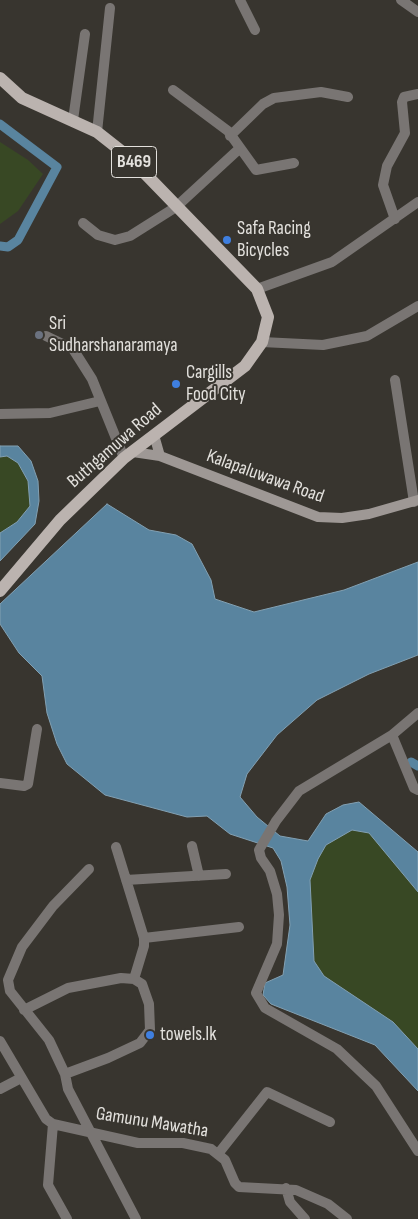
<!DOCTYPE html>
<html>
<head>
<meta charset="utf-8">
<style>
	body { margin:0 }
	canvas { display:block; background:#38352f }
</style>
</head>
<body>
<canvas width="418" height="1219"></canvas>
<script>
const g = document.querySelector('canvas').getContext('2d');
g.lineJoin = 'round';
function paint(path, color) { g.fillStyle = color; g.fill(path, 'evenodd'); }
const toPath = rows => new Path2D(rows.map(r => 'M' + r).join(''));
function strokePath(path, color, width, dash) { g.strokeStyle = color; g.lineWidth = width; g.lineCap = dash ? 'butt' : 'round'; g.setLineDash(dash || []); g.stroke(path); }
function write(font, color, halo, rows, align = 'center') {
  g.font = font + ' "Sofia Sans Condensed",sans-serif'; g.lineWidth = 4; g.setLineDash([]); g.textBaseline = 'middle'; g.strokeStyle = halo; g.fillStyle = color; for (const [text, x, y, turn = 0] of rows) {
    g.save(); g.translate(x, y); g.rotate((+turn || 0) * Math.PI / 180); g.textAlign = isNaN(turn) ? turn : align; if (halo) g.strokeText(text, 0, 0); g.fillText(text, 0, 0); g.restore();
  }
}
paint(toPath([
	[0,142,28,160,43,174,18,211,0,224],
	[7,456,18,463,28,482,30,506,17,522,0,533,0,457],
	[352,830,369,832,418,892,418,1049,393,1022,324,976,314,961,310,880,318,859,326,845]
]), '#384824');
const water = toPath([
	[0,446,18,446,31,461,38,481,39,501,35,524,0,561,0,533,17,522,30,506,28,481,18,463,7,456,0,457,0,446],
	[107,504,149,530,176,535,192,544,211,580,215,599,254,612,344,590,418,562,418,655,369,674,317,700,277,735,247,774,240,797,257,817,280,836,308,841,326,814,343,805,359,802,418,852,418,892,369,833,352,830,326,845,318,859,310,880,314,961,324,976,393,1022,418,1049,418,1091,375,1045,271,1004,263,995,265,983,283,975,290,925,287,887,281,861,273,848,230,834,207,816,187,817,105,795,67,764,57,744,47,713,42,676,19,653,0,624,0,604,107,504]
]);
paint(water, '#59849f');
strokePath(water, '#82a0b2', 1);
strokePath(toPath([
	[0,124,57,167,18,240,8,247,0,246],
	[411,762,418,766]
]), '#59849f', 9);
strokePath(toPath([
	[216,388,209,375,210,370,215,367,232,373]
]), '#797573', 5);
strokePath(toPath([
	[240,0,255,30],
	[401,0,418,12],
	[173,90,228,131,256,170,294,163],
	[73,120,85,34],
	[97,132,110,8],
	[230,136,263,104,274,98,321,92,348,97],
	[395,219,383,185,387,166,405,133,402,102,404,97,418,94],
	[83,223,98,235,115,240,130,236,176,207,239,149],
	[257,289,332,262,418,202],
	[46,336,73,349,92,379,124,458],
	[262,342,323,345,367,336,418,306],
	[395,380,414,502],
	[0,414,50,413,100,401],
	[418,713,392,735,299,791,276,821,259,850,261,858,270,871,277,894,279,915,277,944,256,993,265,1008,337,1049,376,1086,418,1151],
	[392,735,414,788,418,790],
	[0,783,24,786,28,784,37,729],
	[192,846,199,876],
	[116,847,144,938,144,946,134,979],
	[89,869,53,906,22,947,8,980,10,991,49,1040,65,1074,68,1089,136,1219],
	[126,880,226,874],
	[144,938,239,927],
	[24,1010,68,988,121,978,134,979,142,984,149,1004,150,1030,140,1043,108,1058,65,1074],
	[0,1041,46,1119,53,1124,138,1143,183,1143,211,1149,225,1160,235,1183,239,1187,296,1190,328,1204,347,1219],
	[0,1089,21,1078],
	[53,1124,48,1185,67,1219],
	[218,1154,267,1092,330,1122],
	[286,1188,290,1202,305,1219]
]), '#797573', 10);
strokePath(toPath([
	[154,435,160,456],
	[133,452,160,456,318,517,342,518,369,514,418,500]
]), '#9e9895', 10);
strokePath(toPath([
	[0,78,22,98,97,132,130,158,257,289,268,317,262,342,245,366,124,458,60,520,0,591]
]), '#bbb3af', 12);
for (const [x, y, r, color] of [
	[227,240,5,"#3f7fe0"],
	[39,335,5,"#6b7280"],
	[176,384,5,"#3f7fe0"],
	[150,1035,5,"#3f7fe0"]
]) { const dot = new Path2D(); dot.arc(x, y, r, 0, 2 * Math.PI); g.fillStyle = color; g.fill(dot); strokePath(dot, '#38352f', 2); }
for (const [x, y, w] of [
	[134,162,45]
]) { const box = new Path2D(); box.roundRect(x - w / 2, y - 15.5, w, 31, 4); g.fillStyle = '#38352f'; g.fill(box); strokePath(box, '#e3e1dd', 1); }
write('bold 18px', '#e3e1dd', null, [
	["B469",134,162]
]);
write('19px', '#e3e1dd', '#38352f', [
	["Safa Racing",237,229],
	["Bicycles",237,251],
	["Sri",49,324],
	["Sudharshanaramaya",49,346],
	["Cargills",186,373],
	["Food City",186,395],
	["towels.lk",160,1035]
], 'left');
write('19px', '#e3e1dd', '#38352f', [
	["Buthgamuwa Road",115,446,-41],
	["Kalapaluwawa Road",265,477,20],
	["Gamunu Mawatha",152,1123,9]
]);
</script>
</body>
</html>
